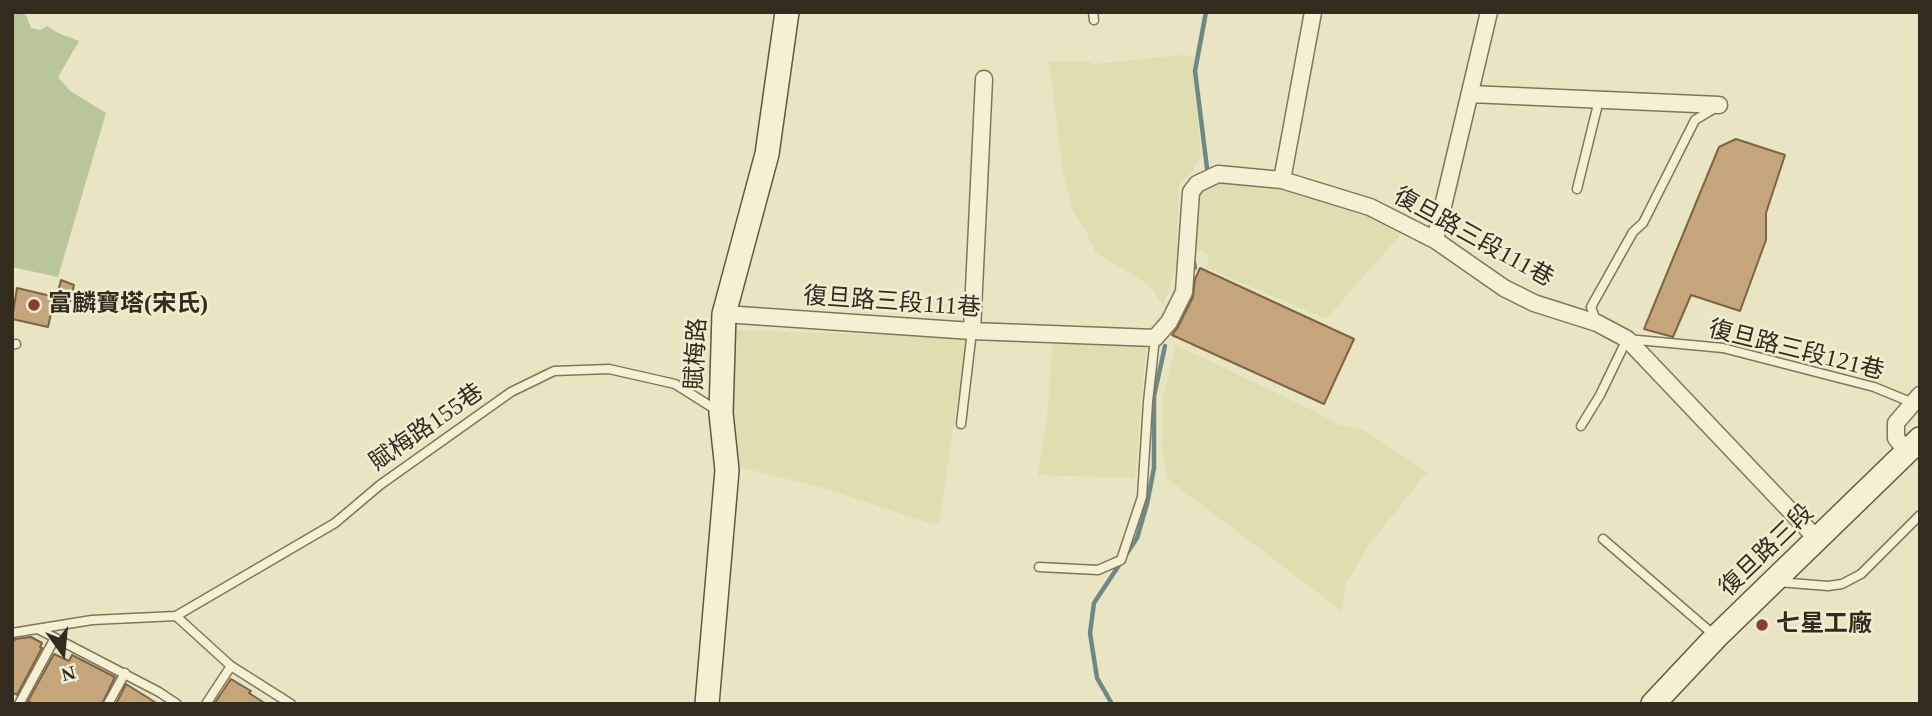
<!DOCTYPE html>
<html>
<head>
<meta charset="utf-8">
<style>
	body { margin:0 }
	#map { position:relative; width:1932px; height:716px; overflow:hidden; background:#e9e4c2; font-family:"Times New Roman",serif }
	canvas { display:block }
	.frame { position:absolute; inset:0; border:14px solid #322b1e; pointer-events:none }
	.north { position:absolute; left:28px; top:618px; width:70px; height:70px; -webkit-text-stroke:5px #f1edd1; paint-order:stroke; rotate:165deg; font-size:19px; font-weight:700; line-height:28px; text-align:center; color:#322b1e }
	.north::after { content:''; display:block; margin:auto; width:24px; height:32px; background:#322b1e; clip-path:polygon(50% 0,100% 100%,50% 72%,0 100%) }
</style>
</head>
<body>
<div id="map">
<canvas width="1932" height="716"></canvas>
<div class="frame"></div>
<div class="north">N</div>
</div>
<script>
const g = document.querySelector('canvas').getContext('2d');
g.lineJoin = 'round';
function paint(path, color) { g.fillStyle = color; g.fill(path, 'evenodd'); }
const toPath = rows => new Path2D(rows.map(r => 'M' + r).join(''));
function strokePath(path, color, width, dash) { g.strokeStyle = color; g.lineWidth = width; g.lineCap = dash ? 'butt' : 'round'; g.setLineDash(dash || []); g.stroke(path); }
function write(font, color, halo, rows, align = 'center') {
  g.font = font + ' "Times New Roman","Noto Sans TC",serif'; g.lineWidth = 5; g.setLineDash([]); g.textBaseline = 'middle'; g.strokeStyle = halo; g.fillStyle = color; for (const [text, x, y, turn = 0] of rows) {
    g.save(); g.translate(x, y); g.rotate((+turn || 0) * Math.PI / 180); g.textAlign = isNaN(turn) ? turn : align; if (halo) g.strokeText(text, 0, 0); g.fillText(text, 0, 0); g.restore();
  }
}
paint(toPath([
	[1183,55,1194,57,1193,71,1201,156,1194,169,1179,185,1176,267,1163,306,1153,289,1137,277,1096,253,1086,231,1074,213,1063,174,1049,61,1087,61,1093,64],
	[1221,182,1274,185,1286,191,1309,194,1373,218,1400,235,1326,319,1207,268,1209,257,1203,251,1193,249,1199,193],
	[737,330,967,338,939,523,933,524,820,487,735,466,730,414,731,373],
	[1053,342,1146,345,1135,478,1038,475,1047,419],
	[1176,345,1322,415,1338,425,1363,430,1427,472,1372,541,1345,584,1342,611,1168,479,1162,452,1163,396]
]), '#dedeb0');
paint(toPath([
	[12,12,22,12,27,17,31,28,40,30,47,26,58,33,79,41,58,77,70,91,106,113,58,277,12,267]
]), '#b9c698');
strokePath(toPath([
	[1206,12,1195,71,1207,168],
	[1193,258,1195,268],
	[1112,704,1097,678,1090,633,1094,603,1137,538,1147,504,1154,468,1154,396,1165,346]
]), '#6c8986', 4.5);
const building = toPath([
	[1736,139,1785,155,1766,213,1766,240,1740,311,1691,295,1673,337,1644,329,1719,147,1736,139],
	[1200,268,1354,339,1324,404,1172,335,1178,327,1193,297,1195,279,1200,268],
	[61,280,74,285,69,308,55,304,61,280],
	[17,288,55,297,48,327,12,319,17,288],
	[31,637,42,643,40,647,42,648,17,695,12,692,12,644,15,639,31,637],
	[54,654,69,661,72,655,115,677,102,704,33,704,28,701,54,654],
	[231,679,251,691,249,693,266,704,214,704,231,679],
	[126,684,158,704,116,704,126,684]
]);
paint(building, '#c4a57c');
strokePath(building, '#7e6443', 2);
const lane = toPath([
	[1093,12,1094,20],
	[1577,189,1599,100],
	[1597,323,1591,307,1633,232,1643,223,1695,120,1715,108],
	[12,345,16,344],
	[961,424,972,331],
	[1581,426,1600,395,1627,339,1723,348,1874,387,1913,403],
	[1603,539,1714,635],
	[1039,567,1098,570,1121,560,1142,497,1148,402,1155,338],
	[1778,582,1828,586,1842,584,1861,574,1920,515],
	[176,616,231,666,291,704],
	[38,629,159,692,177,704],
	[12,633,92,620,176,616,335,523,380,485,511,392,554,371,609,369,675,384,718,411],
	[19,704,55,638],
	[108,704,125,673],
	[206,704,231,666]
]);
const street = toPath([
	[1470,94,1719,105],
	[1282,180,1313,12],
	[1435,240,1489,12],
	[724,314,972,331,1155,338,1169,322,1184,292,1191,192,1197,184,1218,174,1282,180,1370,207,1435,240,1504,288,1534,303,1597,323,1627,339,1817,539],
	[972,331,984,79],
	[1907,452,1896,438,1896,423,1920,395]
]);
const secondary = toPath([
	[707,704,727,470,721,413,724,314,767,154,787,12],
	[1653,704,1716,637,1920,439]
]);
strokePath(lane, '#81755b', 11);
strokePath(street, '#81755b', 19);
strokePath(secondary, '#63563e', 26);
strokePath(lane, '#f5f0d4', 8);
strokePath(street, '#f5f0d4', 16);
strokePath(secondary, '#f5f0d4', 23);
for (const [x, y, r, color] of [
	[34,305,7,"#8a3e31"],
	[1762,625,7,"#8a3e31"]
]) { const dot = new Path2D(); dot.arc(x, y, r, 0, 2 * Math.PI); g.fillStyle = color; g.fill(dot); strokePath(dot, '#f1edd1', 2.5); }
write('24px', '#322b1e', '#f1edd1', [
	["復旦路三段111巷",1473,238,29],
	["復旦路三段111巷",892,303,4],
	["復旦路三段121巷",1796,351,14],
	["賦梅路",697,354,-87],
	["賦梅路155巷",427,428,-35],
	["復旦路三段",1767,551,-44]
]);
write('bold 24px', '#322b1e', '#f1edd1', [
	["富麟寶塔(宋氏)",48,305],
	["七星工廠",1776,625]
], 'left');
</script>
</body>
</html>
